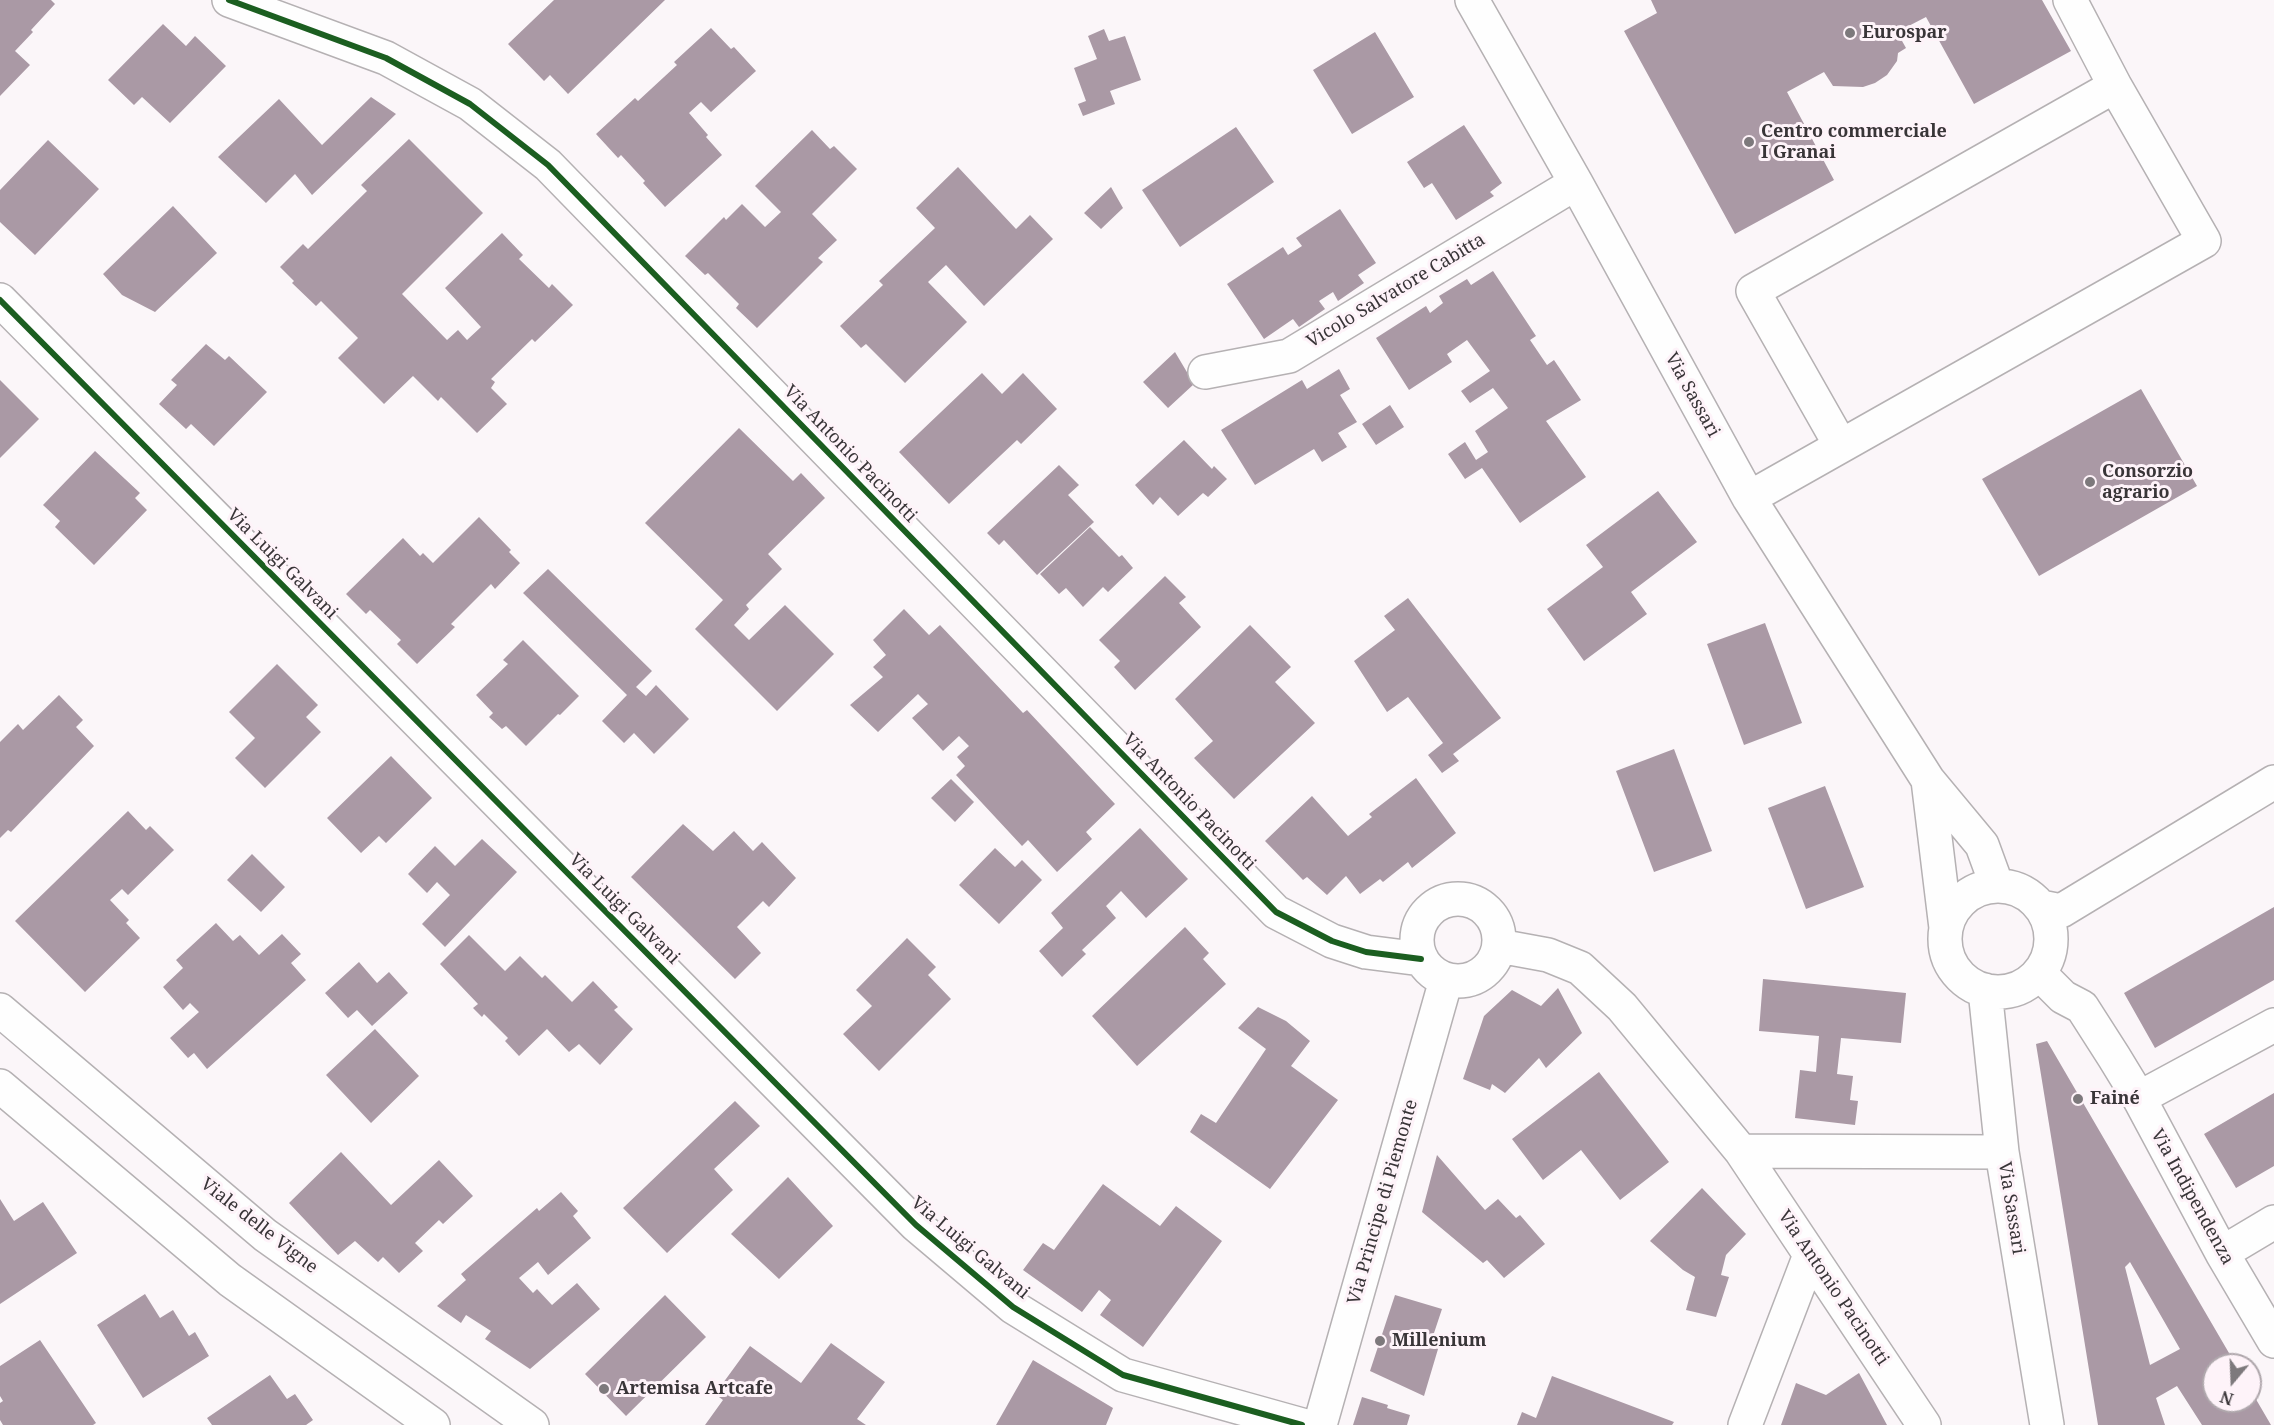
<!DOCTYPE html>
<html>
<head>
<meta charset="utf-8">
<style>
	body { margin:0 }
	#map { position:relative; width:2274px; height:1425px; overflow:hidden; background:#fbf6f9; font-family:"Noto Serif",serif }
	canvas { display:block }
	.north { position:absolute; left:2202px; top:1353px; width:60px; height:60px; box-sizing:border-box; background:#fef3f9; border:2px solid #afa7ac; border-radius:50%; rotate:199deg; font-size:16px; font-weight:700; line-height:24px; text-align:center; color:#393538 }
	.north::after { content:''; display:block; margin:auto; width:21px; height:27px; background:#7d797c; clip-path:polygon(50% 0,100% 100%,50% 72%,0 100%) }
</style>
</head>
<body>
<div id="map">
<canvas width="2274" height="1425"></canvas>
<div class="north">N</div>
</div>
<script>
const g = document.querySelector('canvas').getContext('2d');
g.lineJoin = 'round';
function paint(path, color) { g.fillStyle = color; g.fill(path, 'evenodd'); }
const toPath = rows => new Path2D(rows.map(r => 'M' + r).join(''));
function strokePath(path, color, width, dash) { g.strokeStyle = color; g.lineWidth = width; g.lineCap = dash ? 'butt' : 'round'; g.setLineDash(dash || []); g.stroke(path); }
function write(font, color, halo, rows, align = 'center') {
  g.font = font + ' "Noto Serif",serif'; g.lineWidth = 6; g.setLineDash([]); g.textBaseline = 'middle'; g.strokeStyle = halo; g.fillStyle = color; for (const [text, x, y, turn = 0] of rows) {
    g.save(); g.translate(x, y); g.rotate((+turn || 0) * Math.PI / 180); g.textAlign = isNaN(turn) ? turn : align; if (halo) g.strokeText(text, 0, 0); g.fillText(text, 0, 0); g.restore();
  }
}
paint(toPath([
	[0,0,51,0,55,4,31,30,33,32,15,51,30,65,0,96],
	[554,0,665,0,568,94,550,75,544,81,508,44],
	[1651,0,2042,0,2071,51,1974,104,1926,17,1897,32,1906,48,1898,53,1897,61,1887,75,1875,83,1863,87,1833,86,1824,72,1787,92,1834,180,1735,234,1624,31,1657,13],
	[163,24,186,46,195,36,226,66,170,123,142,97,134,105,108,80],
	[711,28,731,49,734,47,756,71,711,112,701,102,689,113,708,135,706,137,722,155,665,207,643,183,645,181,621,155,618,158,596,134,635,98,638,101,677,65,674,62],
	[1104,29,1109,41,1125,36,1141,80,1110,91,1115,104,1083,116,1078,104,1086,101,1074,68,1097,59,1088,36],
	[1375,32,1414,97,1352,134,1313,70],
	[371,97,396,114,312,195,295,174,266,203,218,157,279,99,322,145],
	[1464,125,1502,183,1490,192,1494,196,1456,220,1432,183,1424,188,1407,162],
	[1236,127,1274,182,1180,247,1142,190],
	[812,130,830,149,834,146,857,169,812,214,837,240,818,258,823,262,757,328,736,308,739,304,708,273,705,275,685,256,724,217,726,220,742,204,765,227,781,212,755,186],
	[409,139,483,213,402,294,447,340,458,330,467,340,481,327,445,288,502,233,523,255,519,259,549,288,552,284,573,305,535,342,532,339,491,379,495,382,491,388,507,404,477,433,441,397,438,401,413,376,384,404,338,358,358,338,321,301,316,306,292,283,294,281,280,267,303,244,308,249,367,191,361,185],
	[48,140,99,189,35,255,0,222,0,190],
	[958,167,1016,229,1030,215,1053,239,984,306,946,265,928,282,967,322,905,383,866,344,861,348,840,326,883,285,879,281,935,228,916,208],
	[1111,187,1123,208,1101,229,1084,213],
	[173,206,217,253,155,312,122,295,103,274],
	[1340,209,1376,263,1358,275,1364,283,1338,301,1333,292,1319,301,1325,309,1299,327,1293,319,1264,339,1227,284,1283,247,1288,255,1302,246,1296,238],
	[1493,271,1536,336,1530,340,1547,365,1554,360,1581,400,1546,421,1586,477,1520,523,1482,468,1465,479,1448,454,1465,442,1476,460,1488,452,1475,431,1508,408,1493,388,1470,403,1461,391,1490,371,1467,340,1447,354,1452,362,1409,390,1376,338,1426,306,1430,313,1443,303,1439,296,1467,279,1471,285],
	[206,344,225,360,229,356,267,392,214,446,191,424,186,429,159,404,177,385,171,380],
	[1175,352,1194,384,1168,408,1143,382],
	[1339,369,1350,389,1340,395,1357,422,1338,433,1347,447,1322,462,1314,449,1255,485,1221,430,1302,380,1307,389],
	[982,373,1002,394,1023,373,1057,409,1021,444,1017,440,949,504,899,452],
	[0,380,39,419,0,458],
	[2141,389,2197,486,2039,576,1982,479],
	[1390,405,1404,427,1376,445,1362,424],
	[739,428,793,481,801,473,825,498,768,554,782,569,746,605,749,609,734,625,749,640,785,605,834,654,777,711,695,629,723,600,645,523],
	[1184,440,1212,469,1214,466,1227,479,1208,497,1203,493,1178,516,1160,497,1153,505,1135,485],
	[95,451,140,493,135,498,147,510,94,565,55,527,60,521,43,505],
	[1059,465,1079,485,1068,495,1094,522,1037,575,1004,540,999,545,987,533],
	[1658,491,1697,542,1631,592,1647,614,1584,661,1547,609,1603,567,1586,545],
	[479,517,511,550,509,552,520,563,495,589,491,584,451,624,455,627,417,664,397,644,401,640,370,610,366,614,346,594,403,538,420,556,423,553,433,563],
	[1090,527,1119,557,1122,555,1133,568,1108,592,1103,587,1083,607,1066,588,1059,594,1040,574],
	[548,569,652,671,636,687,646,696,656,685,689,719,654,754,634,733,624,743,602,721,627,695,523,593],
	[1165,576,1186,597,1179,603,1201,627,1135,690,1114,667,1120,661,1099,640],
	[1408,598,1501,718,1453,754,1459,761,1442,773,1428,755,1443,743,1408,697,1387,712,1354,661,1395,630,1384,616],
	[904,609,929,635,940,625,1023,713,1027,710,1115,804,1086,832,1092,839,1057,872,1028,840,1022,846,956,775,965,766,957,757,969,746,959,736,943,751,912,718,928,704,918,694,878,732,850,705,883,677,873,667,886,655,873,640],
	[1765,623,1802,723,1744,745,1707,644],
	[1250,625,1291,667,1275,682,1315,723,1234,799,1194,758,1213,741,1175,699],
	[523,640,579,696,560,715,558,714,526,746,506,726,502,729,489,717,493,713,476,695,508,664,503,660],
	[277,664,318,705,306,717,321,732,265,788,235,758,255,738,229,712],
	[59,695,83,720,76,727,94,746,11,832,8,830,0,838,0,742,18,724,23,730],
	[1674,749,1712,851,1654,872,1616,771],
	[391,756,432,798,386,843,379,836,361,853,327,818],
	[1416,778,1456,833,1412,868,1408,862,1383,882,1380,879,1360,894,1346,876,1327,895,1307,877,1303,880,1265,841,1312,796,1348,836,1372,817,1369,814],
	[951,779,974,802,955,822,931,798],
	[1825,786,1864,887,1806,909,1768,808],
	[128,811,146,830,150,826,174,850,128,895,122,889,110,900,129,920,126,923,140,938,85,992,15,921],
	[683,824,713,851,734,831,753,851,762,842,796,878,769,907,763,901,737,927,761,953,735,979,631,877],
	[1140,828,1188,879,1146,918,1121,891,1106,906,1116,918,1082,950,1086,954,1062,977,1039,951,1063,928,1051,913],
	[482,839,517,872,445,947,422,924,450,895,437,882,427,893,408,874,435,846,455,866],
	[995,848,1015,867,1022,860,1042,880,999,924,959,885],
	[252,854,285,887,261,912,227,880],
	[2274,907,2274,980,2155,1048,2124,993],
	[216,923,233,941,240,935,259,955,282,934,301,954,291,963,306,980,207,1069,194,1053,188,1058,170,1038,199,1012,190,1003,183,1010,163,987,183,968,176,960],
	[1185,927,1209,953,1203,959,1226,984,1137,1066,1092,1016],
	[469,935,505,971,520,956,542,978,545,975,572,1002,593,981,618,1007,614,1010,633,1029,600,1065,579,1044,569,1052,547,1029,519,1056,505,1041,508,1038,484,1014,482,1017,473,1008,478,1004,440,964],
	[907,938,936,967,928,975,951,999,879,1071,843,1034,872,1006,856,990],
	[359,962,377,983,389,972,408,993,372,1026,357,1010,348,1018,325,993],
	[1763,979,1906,993,1901,1043,1841,1038,1837,1074,1853,1076,1850,1100,1858,1101,1855,1125,1795,1118,1800,1070,1816,1072,1819,1036,1759,1031],
	[1558,988,1582,1033,1546,1068,1539,1058,1505,1093,1492,1084,1490,1090,1463,1079,1484,1016,1512,990,1541,1006],
	[1258,1007,1286,1021,1310,1041,1291,1066,1338,1100,1270,1189,1190,1132,1201,1114,1216,1123,1266,1049,1238,1028],
	[375,1029,419,1076,371,1123,326,1075],
	[2047,1041,2236,1365,2214,1365,2214,1401,2250,1401,2250,1389,2271,1425,2202,1425,2177,1386,2156,1398,2165,1425,2098,1425,2036,1044],
	[2130,1262,2180,1349,2150,1365,2125,1267],
	[1599,1072,1669,1162,1620,1200,1581,1150,1543,1180,1512,1139],
	[2274,1093,2274,1166,2236,1188,2204,1134],
	[735,1101,760,1126,714,1169,733,1190,667,1253,623,1208],
	[341,1152,391,1205,439,1160,473,1196,443,1224,439,1220,415,1243,423,1251,399,1273,383,1257,378,1262,355,1241,338,1255,289,1203],
	[1437,1155,1485,1210,1498,1199,1516,1218,1520,1215,1545,1244,1504,1278,1487,1260,1483,1263,1422,1212],
	[788,1177,833,1226,779,1279,731,1234],
	[1103,1184,1160,1226,1176,1206,1222,1241,1143,1347,1100,1315,1111,1300,1099,1290,1082,1312,1023,1270,1043,1243,1054,1250],
	[1702,1188,1746,1234,1726,1255,1721,1275,1729,1277,1716,1317,1686,1310,1695,1277,1683,1270,1650,1241],
	[561,1192,578,1211,573,1216,591,1238,548,1275,538,1262,519,1278,533,1293,537,1289,552,1305,577,1283,600,1309,530,1369,485,1339,491,1331,466,1315,461,1323,437,1306,466,1280,461,1274,537,1208,539,1211],
	[0,1199,14,1221,43,1202,77,1253,0,1304],
	[145,1294,160,1318,173,1310,189,1336,195,1332,209,1356,143,1398,97,1325],
	[665,1295,706,1337,626,1416,585,1374],
	[1395,1295,1442,1309,1433,1336,1441,1339,1424,1396,1370,1371],
	[40,1340,96,1423,93,1425,3,1425,0,1420,0,1403,3,1401,0,1396,0,1366],
	[831,1343,885,1382,857,1419,866,1425,705,1425,723,1400,715,1394,750,1346,801,1383],
	[1033,1360,1113,1408,1106,1425,996,1425],
	[1859,1373,1887,1425,1781,1425,1796,1383,1826,1395],
	[270,1375,287,1399,295,1394,313,1420,306,1425,212,1425,207,1418],
	[1552,1376,1674,1422,1672,1425,1517,1425,1522,1412,1536,1418],
	[1362,1397,1388,1405,1387,1408,1410,1415,1407,1425,1353,1425]
]), '#aa99a5');
const minor = toPath([
	[229,0,386,58,470,104,548,165,1276,912,1332,941,1366,952,1421,959],
	[1472,0,1576,183,1749,498,1928,780,1982,845,1997,886],
	[2070,0,2115,86],
	[0,300,916,1225,1013,1307,1123,1375,1302,1425],
	[1205,372,1289,356,1576,183],
	[1749,498,2204,241,2115,86,1753,291,1841,446],
	[1928,780,1946,928],
	'1945 939a53 53 0 1 1 106 0a53 53 0 1 1-106 0Z',
	'1417 940a41 41 0 1 1 82 0a41 41 0 1 1-82 0Z',
	[2041,907,2061,911,2274,782],
	[1499,946,1548,955,1580,968,1622,1007,1741,1151,2002,1152],
	[2039,973,2063,997,2082,1007,2114,1057,2139,1098,2222,1253,2274,1341],
	[1985,990,2002,1152,2047,1425],
	[0,1010,265,1235,532,1425],
	[0,1086,230,1280,433,1425],
	[2139,1098,2274,1025],
	[1741,1151,1924,1425],
	[2222,1253,2274,1222],
	[1320,1425,1446,980],
	[1745,1425,1810,1255]
]);
strokePath(minor, '#b5b1b3', 36);
strokePath(minor, '#fefefe', 33);
strokePath(toPath([
	[229,0,386,58,470,104,548,165,1276,912,1332,941,1366,952,1421,959],
	[0,300,916,1225,1013,1307,1123,1375,1302,1425]
]), '#1b5e20', 6);
for (const [x, y, r, color] of [
	[1850,33,6,"#7d797c"],
	[1749,142,6,"#7d797c"],
	[2090,482,6,"#7d797c"],
	[2078,1099,6,"#7d797c"],
	[1380,1341,6,"#7d797c"],
	[604,1389,6,"#7d797c"]
]) { const dot = new Path2D(); dot.arc(x, y, r, 0, 2 * Math.PI); g.fillStyle = color; g.fill(dot); strokePath(dot, '#fef3f9', 2); }
write('bold 18px', '#393538', '#fef3f9', [
	["Eurospar",1862,33],
	["Centro commerciale",1761,132],
	["I Granai",1761,153],
	["Consorzio",2102,472],
	["agrario",2102,493],
	["Fainé",2090,1099],
	["Millenium",1392,1341],
	["Artemisa Artcafe",616,1389]
], 'left');
write('18px', '#393538', '#fef3f9', [
	["Vicolo Salvatore Cabitta",1396,291,-31],
	["Via Sassari",1692,395,61],
	["Via Antonio Pacinotti",850,454,46],
	["Via Luigi Galvani",282,564,45],
	["Via Antonio Pacinotti",1189,802,46],
	["Via Luigi Galvani",624,909,45],
	["Via Indipendenza",2192,1197,61],
	["Via Principe di Piemonte",1383,1202,-74],
	["Via Sassari",2011,1208,81],
	["Viale delle Vigne",259,1226,38],
	["Via Luigi Galvani",970,1248,40],
	["Via Antonio Pacinotti",1833,1288,56]
]);
</script>
</body>
</html>
